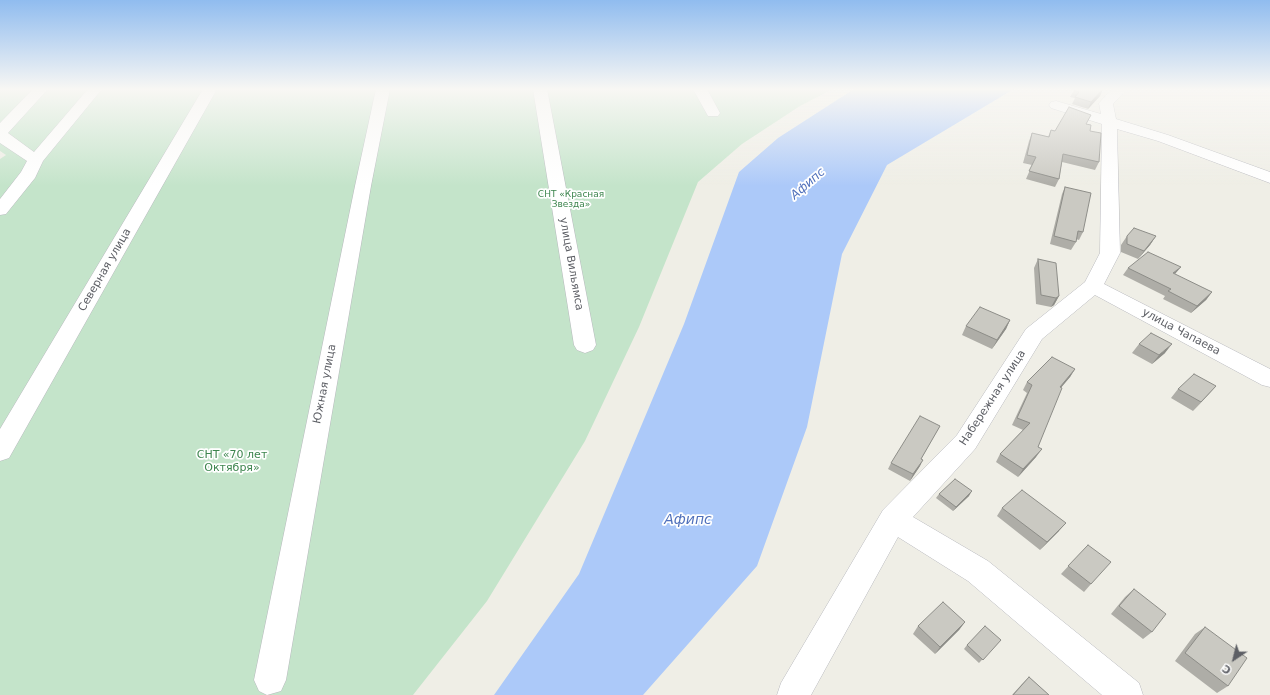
<!DOCTYPE html>
<html>
<head>
<meta charset="utf-8">
<style>
	body { margin:0 }
	#map { position:relative; width:1270px; height:695px; overflow:hidden; background:#efeee6; font-family:"DejaVu Sans",sans-serif }
	canvas { display:block }
	.north { position:absolute; left:1214px; top:639px; width:40px; height:40px; -webkit-text-stroke:3px #fff; paint-order:stroke; rotate:215deg; font-size:11px; font-weight:700; line-height:16px; text-align:center; color:#5d5f65 }
	.north::after { content:''; display:block; margin:auto; width:14px; height:18px; background:#5d5f65; clip-path:polygon(50% 0,100% 100%,50% 72%,0 100%) }
</style>
</head>
<body>
<div id="map">
<canvas width="1270" height="695"></canvas>
<div class="north">С</div>
</div>
<script>
const g = document.querySelector('canvas').getContext('2d');
g.lineJoin = 'round';
function paint(path, color) { g.fillStyle = color; g.fill(path, 'evenodd'); }
const toPath = rows => new Path2D(rows.map(r => 'M' + r).join(''));
function strokePath(path, color, width, dash) { g.strokeStyle = color; g.lineWidth = width; g.lineCap = dash ? 'butt' : 'round'; g.setLineDash(dash || []); g.stroke(path); }
function write(font, color, halo, rows, align = 'center') {
  g.font = font + ' "DejaVu Sans",sans-serif'; g.lineWidth = 3.5; g.setLineDash([]); g.textBaseline = 'middle'; g.strokeStyle = halo; g.fillStyle = color; for (const [text, x, y, turn = 0] of rows) {
    g.save(); g.translate(x, y); g.rotate((+turn || 0) * Math.PI / 180); g.textAlign = isNaN(turn) ? turn : align; if (halo) g.strokeText(text, 0, 0); g.fillText(text, 0, 0); g.restore();
  }
}
paint(toPath([
	[0,89,833,89,800,106,742,144,698,182,639,327,585,441,487,601,413,695,0,695,0,159,6,155,0,151]
]), '#c4e4ca');
paint(toPath([
	[854,89,1014,89,887,165,842,254,807,427,757,566,643,695,494,695,579,574,684,324,739,172,778,138]
]), '#acc9f9');
const minor = toPath([
	[33,89,48,89,8,133,34,152,88,89,102,89,43,161,35,178,6,214,0,215,0,199,21,172,27,161,0,143,0,123,33,89],
	[203,89,217,89,9,458,0,461,0,429,203,89],
	[376,89,390,89,371,186,286,680,281,691,267,695,259,691,254,680,355,186,376,89],
	[533,89,547,89,596,345,593,350,585,353,577,350,574,345,533,89],
	[693,89,707,89,720,113,718,116,708,116,693,89],
	[1112,89,1127,89,1113,104,1116,119,1168,135,1270,172,1270,183,1158,141,1117,129,1120,253,1104,284,1270,369,1270,387,1262,385,1095,295,1042,339,975,449,913,517,988,561,1139,683,1143,695,1102,695,968,581,898,537,811,695,777,695,781,683,883,510,957,435,1026,329,1085,282,1100,253,1102,124,1051,108,1049,105,1051,102,1056,101,1101,114,1099,103,1112,89]
]);
strokePath(minor, '#b8b9be', 1);
paint(minor, '#fff');
paint(toPath([
	[1103,89,1100,96,1088,109,1072,104,1075,98,1070,97,1074,90],
	[1087,124,1090,131,1099,162,1095,170,1062,162,1059,179,1055,187,1026,179,1032,165,1023,163,1029,141,1032,133,1048,137,1051,130,1055,131],
	[1065,187,1083,232,1079,240,1076,239,1076,242,1071,250,1050,244,1062,194],
	[1127,236,1156,236,1150,245,1138,259,1121,252,1121,245],
	[1038,259,1059,296,1054,305,1051,307,1036,304,1034,268],
	[1128,268,1175,275,1212,292,1206,300,1191,313,1163,299,1165,296,1123,275],
	[1010,320,1006,329,992,349,962,335,966,326],
	[1139,344,1165,353,1152,364,1132,353],
	[1075,369,1070,377,1061,387,1038,447,1036,457,1018,477,996,462,1000,454,1023,430,1012,425,1027,393,1023,390,1027,382],
	[1216,386,1193,411,1171,398,1178,389],
	[940,426,921,459,920,466,910,481,888,469,891,463],
	[939,494,969,496,953,511,936,498],
	[1002,508,1059,531,1040,550,997,516],
	[1088,545,1091,584,1084,592,1061,574],
	[1134,589,1152,632,1143,639,1111,614,1125,597],
	[965,622,959,630,935,654,913,634,918,626],
	[1205,627,1228,686,1217,693,1175,661,1195,634],
	[1001,640,979,663,964,649,967,645],
	[1029,677,1049,695,1012,695,1022,684]
]), '#aeada7');
paint(toPath([
	[1103,89,1100,96,1088,109,1091,102],
	[1156,236,1150,245,1138,259,1144,251],
	[1181,267,1175,274,1173,273],
	[1212,292,1206,300,1191,313,1197,306],
	[1059,296,1054,305,1051,307,1056,298],
	[1010,320,1006,329,992,349,997,340],
	[1172,344,1165,353,1152,364,1159,355],
	[1075,369,1070,377,1055,395,1060,387],
	[1216,386,1208,395,1193,411,1201,402],
	[1042,449,1036,457,1018,477,1023,469],
	[923,460,920,466,910,481,913,474],
	[972,491,969,496,953,511,956,507],
	[1066,523,1059,531,1040,550,1047,542],
	[965,622,959,630,935,654,940,647]
]), '#8d8d88');
const building = toPath([
	[1075,89,1103,89,1091,102,1075,97,1079,92,1074,90,1075,89],
	[1069,107,1091,115,1086,124,1091,125,1090,131,1101,133,1099,162,1063,154,1059,179,1029,171,1036,157,1027,155,1032,133,1049,137,1051,130,1055,131,1069,107],
	[1065,187,1091,193,1083,232,1078,231,1076,242,1054,236,1065,187],
	[1134,228,1156,236,1144,251,1127,244,1127,236,1134,228],
	[1148,252,1181,267,1173,273,1212,292,1197,306,1168,291,1171,289,1128,268,1148,252],
	[1038,259,1056,263,1059,296,1056,298,1041,295,1038,259],
	[980,307,1010,320,997,340,966,326,980,307],
	[1151,333,1172,344,1159,355,1139,344,1151,333],
	[1052,357,1075,369,1060,387,1062,388,1038,447,1042,449,1023,469,1000,454,1030,423,1017,418,1032,385,1027,382,1052,357],
	[1194,374,1216,386,1201,402,1178,389,1194,374],
	[920,416,940,426,921,459,923,460,913,474,891,463,920,416],
	[955,479,972,491,956,507,939,494,955,479],
	[1022,490,1066,523,1047,542,1002,508,1022,490],
	[1088,545,1111,562,1091,584,1068,566,1088,545],
	[1134,589,1166,614,1152,632,1119,606,1134,589],
	[943,602,965,622,940,647,918,626,943,602],
	[985,626,1001,640,983,660,967,645,985,626],
	[1205,627,1247,658,1228,686,1185,653,1205,627],
	[1029,677,1049,695,1013,695,1029,677]
]);
paint(building, '#cac9c2');
strokePath(building, '#8d8d88', 1);
const sky = g.createLinearGradient(0, 0, 0, 186);
sky.addColorStop(0, '#90bcef');
sky.addColorStop(0.48, '#f8f7f4');
sky.addColorStop(1, '#f8f7f400');
g.fillStyle = sky;
g.fillRect(0, 0, 1270, 186);
write('9px', '#3d854e', '#fff', [
	["СНТ «Красная",571,195],
	["Звезда»",571,205]
]);
write('11px', '#5d5f65', '#fff', [
	["улица Вильямса",571,264,80],
	["Северная улица",105,270,-60],
	["улица Чапаева",1181,332,28],
	["Южная улица",325,384,-79],
	["Набережная улица",993,398,-57]
]);
write('11px', '#3d854e', '#fff', [
	["СНТ «70 лет",232,455],
	["Октября»",232,468]
]);
write('italic 12px', '#5070bb', '#fff', [
	["Афипс",808,184,-41]
]);
write('italic 14px', '#5070bb', '#fff', [
	["Афипс",688,520]
]);
</script>
</body>
</html>
